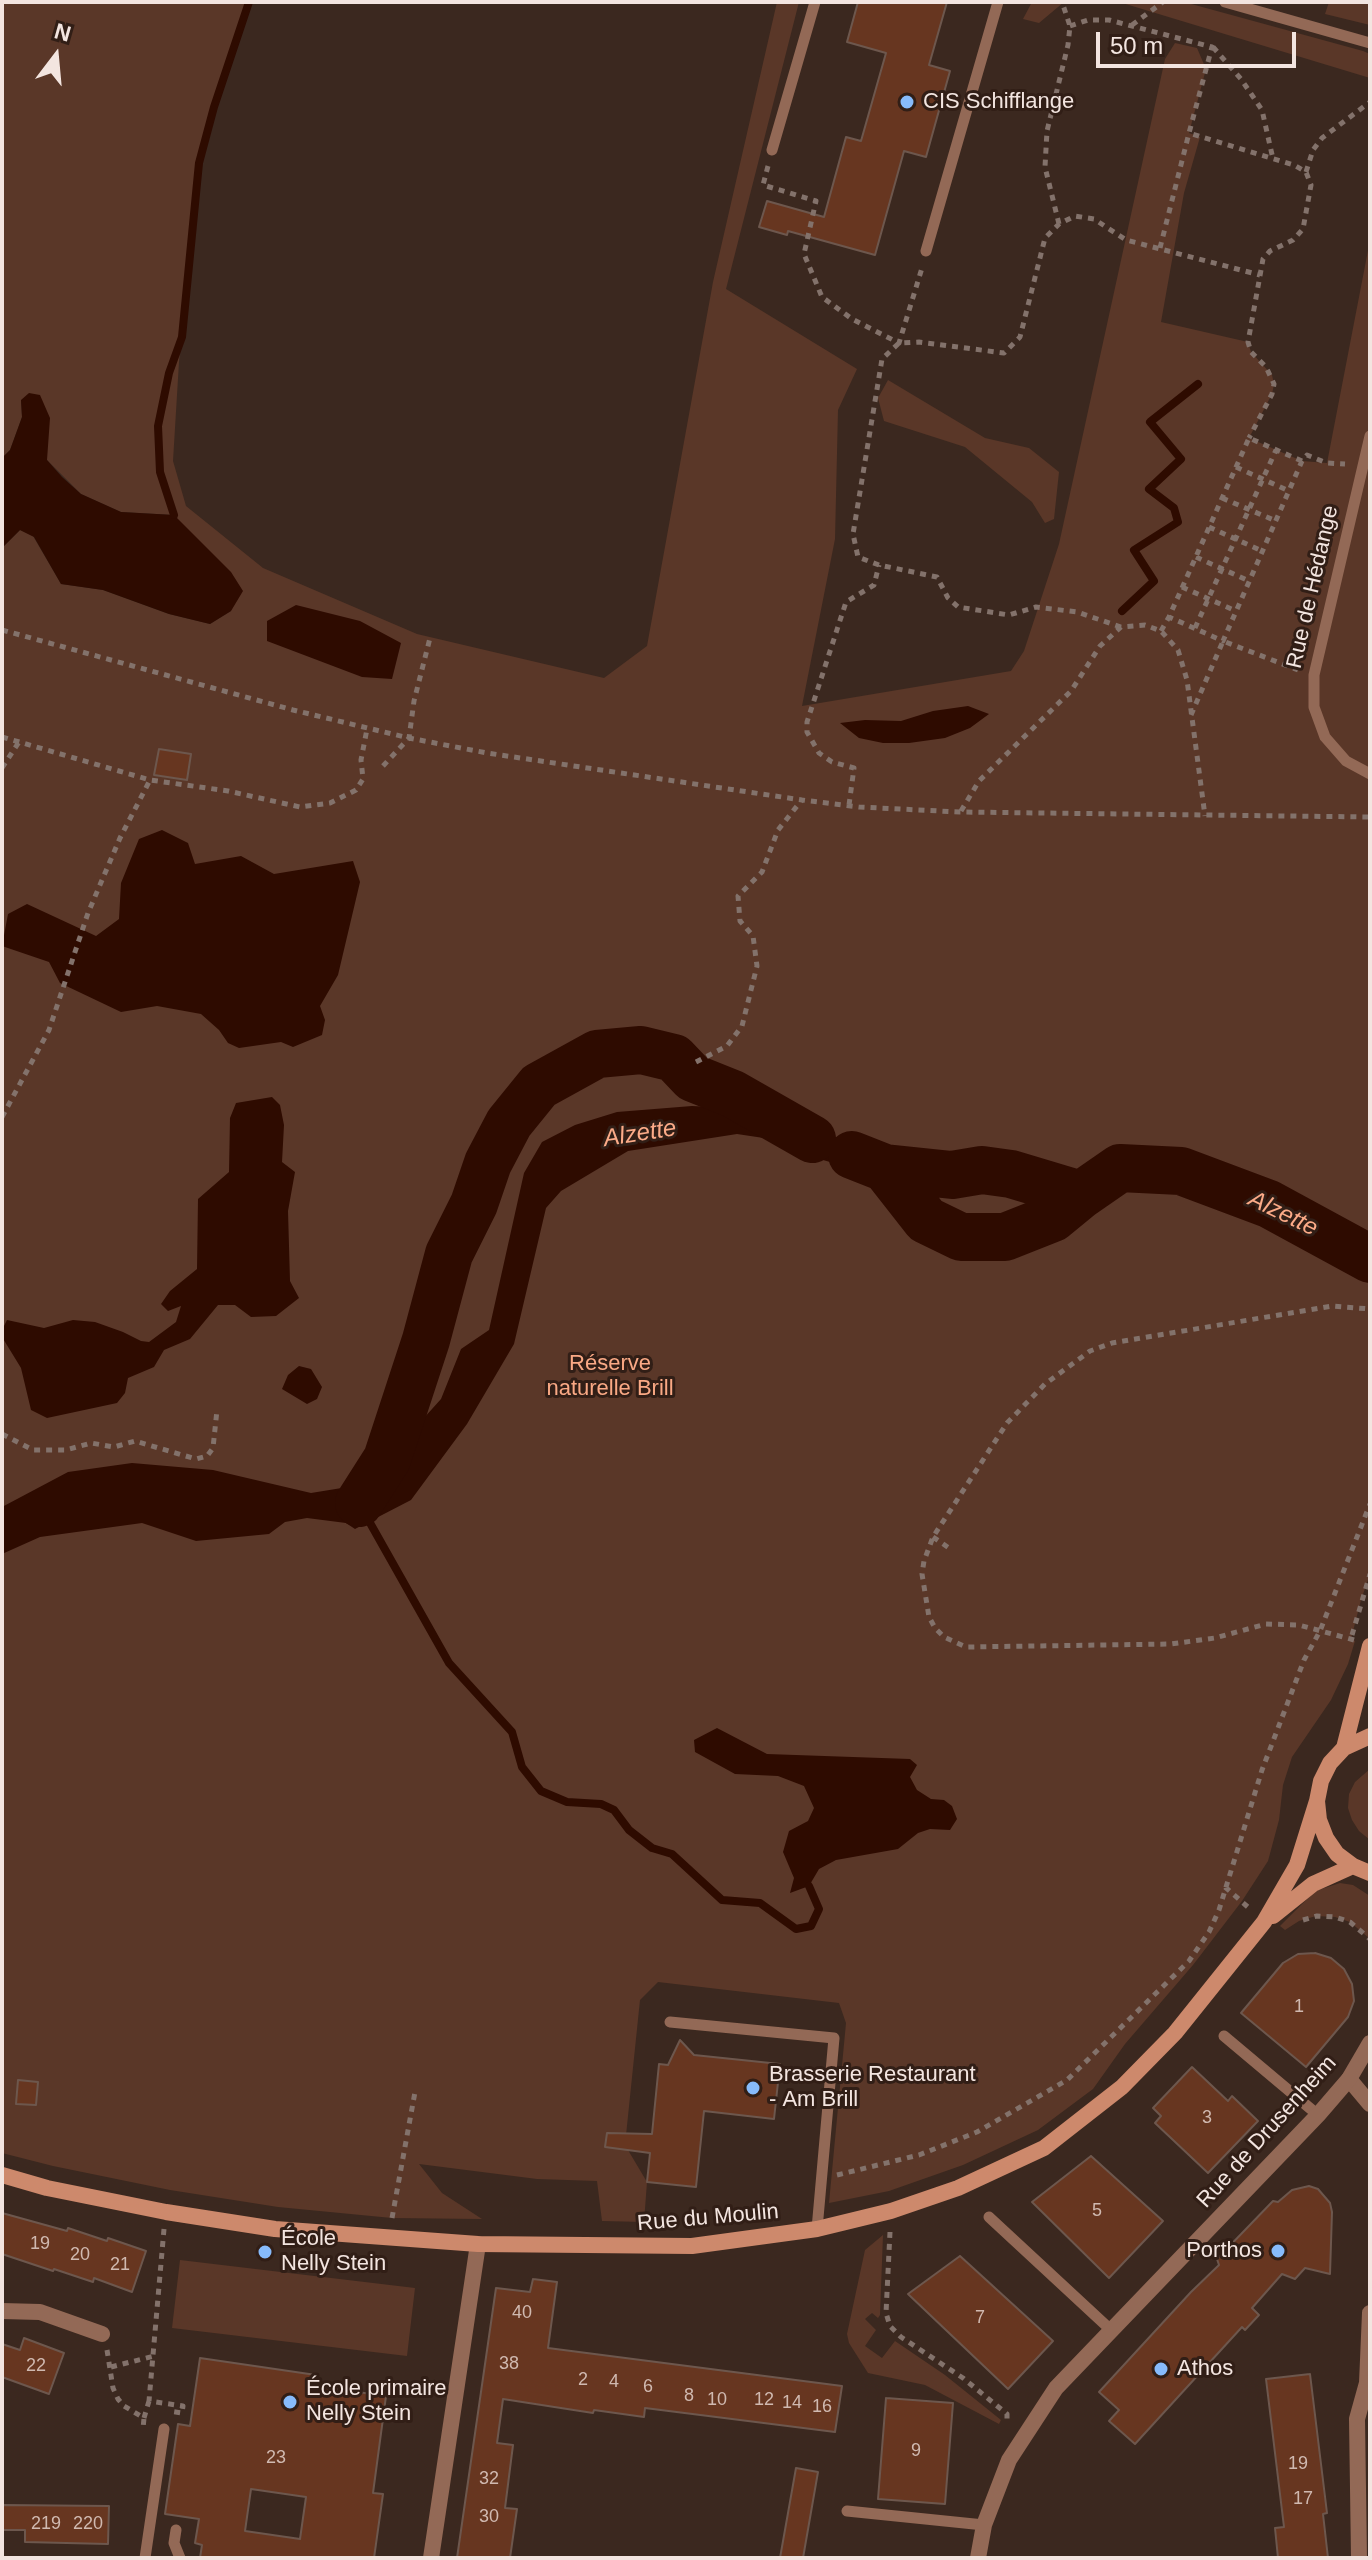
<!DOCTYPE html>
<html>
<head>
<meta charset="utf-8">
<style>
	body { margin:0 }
	#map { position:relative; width:1372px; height:2560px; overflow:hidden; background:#3b281f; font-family:Arial,sans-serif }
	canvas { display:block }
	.frame { position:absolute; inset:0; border:4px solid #f3e5e0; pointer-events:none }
	.north { position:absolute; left:16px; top:16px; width:80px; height:80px; -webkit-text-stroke:6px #311e16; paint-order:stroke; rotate:16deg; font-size:22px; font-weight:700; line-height:32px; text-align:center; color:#f3e5e0 }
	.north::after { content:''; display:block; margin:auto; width:28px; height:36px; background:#f3e5e0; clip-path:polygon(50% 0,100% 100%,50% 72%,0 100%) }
	.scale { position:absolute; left:1096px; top:32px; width:200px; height:36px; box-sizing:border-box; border:4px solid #f3e5e0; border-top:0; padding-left:10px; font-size:24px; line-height:28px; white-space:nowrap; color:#f3e5e0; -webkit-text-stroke:6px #311e16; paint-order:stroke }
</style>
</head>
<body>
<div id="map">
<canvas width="1372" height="2560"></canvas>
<div class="frame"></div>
<div class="north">N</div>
<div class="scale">50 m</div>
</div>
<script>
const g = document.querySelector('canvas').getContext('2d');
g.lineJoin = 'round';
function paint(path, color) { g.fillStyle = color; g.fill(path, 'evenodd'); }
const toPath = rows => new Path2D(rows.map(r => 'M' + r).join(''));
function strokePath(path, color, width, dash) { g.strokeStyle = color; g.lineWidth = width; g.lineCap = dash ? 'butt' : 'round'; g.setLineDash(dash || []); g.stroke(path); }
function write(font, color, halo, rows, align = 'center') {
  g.font = font + ' Arial,sans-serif'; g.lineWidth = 6; g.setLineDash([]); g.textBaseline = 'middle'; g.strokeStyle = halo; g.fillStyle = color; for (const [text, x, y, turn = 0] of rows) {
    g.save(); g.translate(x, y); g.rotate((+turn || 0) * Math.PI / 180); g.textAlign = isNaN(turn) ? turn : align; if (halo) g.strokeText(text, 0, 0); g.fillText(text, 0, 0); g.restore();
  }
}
paint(toPath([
	[2,2,249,2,214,107,199,163,179,362,173,461,186,506,263,568,417,634,604,678,647,646,713,282,777,2,799,2,726,289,857,369,838,410,835,539,802,706,1011,671,1024,651,1059,544,1165,59,1175,43,1197,48,1206,69,1189,133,1200,137,1184,193,1161,322,1248,342,1251,352,1272,375,1274,384,1272,394,1249,438,1302,461,1327,463,1370,240,1370,1574,1361,1600,1351,1639,1355,1641,1348,1664,1331,1700,1292,1757,1283,1785,1279,1820,1268,1861,1242,1901,1193,1965,1125,2044,1093,2089,1038,2130,963,2165,889,2191,829,2203,846,2023,839,2003,658,1982,640,2000,625,2145,647,2182,644,2222,602,2221,597,2181,537,2179,419,2164,442,2193,482,2219,392,2218,278,2207,170,2190,53,2166,2,2153,2,548,20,530,33,536,61,584,103,590,169,614,210,624,231,611,174,515,121,512,81,494,47,460,47,441,21,400,22,417,10,450,2,458],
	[1032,2,1064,2,1039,23,1023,19],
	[1119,2,1184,2,1363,51,1370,54,1370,78],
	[1329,2,1370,2,1370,25,1325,14],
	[888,380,985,438,1029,448,1059,472,1054,519,1045,523,1032,502,965,447,884,421,878,398],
	[1370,1769,1370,1840,1359,1831,1352,1820,1348,1808,1349,1794,1355,1782],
	[1340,1883,1353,1885,1370,1896,1370,1939,1350,1922,1335,1917,1316,1916,1299,1921,1285,1930,1280,1926,1315,1891],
	[883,2235,880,2315,878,2318,872,2313,865,2319,876,2330,865,2346,882,2358,895,2341,945,2375,1001,2420,999,2424,925,2385,868,2373,849,2343,847,2334,865,2250],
	[180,2260,415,2288,407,2356,172,2328]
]), '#5a3728');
paint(toPath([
	[29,393,40,395,50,418,47,460,62,477,81,494,121,512,174,515,231,572,243,591,231,611,210,624,169,614,103,590,61,584,34,537,20,530,2,548,2,458,10,450,22,417,21,400],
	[296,605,360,621,401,643,392,679,362,677,267,641,267,621],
	[968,706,989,714,970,728,945,738,909,743,883,743,859,738,840,723,865,720,901,721,933,711],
	[162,830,188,843,195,864,241,856,274,874,353,861,360,882,338,975,320,1006,325,1020,322,1035,293,1047,281,1042,239,1048,228,1043,219,1030,201,1014,157,1006,121,1012,60,983,49,962,2,946,8,914,27,904,96,936,119,919,121,883,139,839],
	[272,1097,280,1105,284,1125,282,1162,295,1172,288,1211,290,1281,299,1298,276,1316,251,1317,235,1305,218,1305,190,1339,164,1350,154,1367,128,1378,125,1393,117,1403,47,1418,31,1410,21,1368,2,1337,2,1330,7,1320,44,1328,73,1320,95,1322,123,1332,141,1341,149,1342,176,1322,181,1306,168,1311,161,1304,170,1291,197,1269,198,1199,229,1172,230,1118,236,1103],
	[692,1106,733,1108,780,1119,830,1140,848,1141,915,1172,926,1220,879,1176,823,1160,797,1143,737,1134,628,1151,561,1191,546,1208,514,1344,467,1424,411,1500,355,1529,346,1523,307,1518,285,1522,269,1534,196,1541,142,1523,40,1537,2,1554,2,1507,68,1472,132,1463,213,1470,311,1493,354,1486,387,1459,441,1399,461,1349,489,1330,524,1173,542,1142,575,1125,617,1112],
	[299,1366,311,1369,322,1387,317,1399,307,1404,282,1389,288,1375],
	[717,1728,767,1754,910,1759,917,1765,910,1777,917,1790,931,1799,944,1800,952,1806,957,1819,950,1830,930,1829,918,1833,898,1849,836,1860,819,1869,809,1886,790,1893,794,1878,783,1852,789,1831,808,1821,814,1808,804,1786,778,1776,735,1774,695,1752,694,1740]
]), '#2e0b00');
strokePath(toPath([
	[174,515,160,472,158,426,169,373,182,337,199,163,214,107,249,2],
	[1122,611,1154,581,1134,550,1178,522,1174,508,1149,489,1181,459,1150,422,1198,384],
	[365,1514,449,1663,512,1732,522,1767,541,1791,567,1802,601,1804,614,1810,629,1830,652,1848,672,1854,722,1900,760,1903,796,1929,811,1926,819,1909,809,1886]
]), '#2e0b00', 8);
strokePath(toPath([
	[852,1155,885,1168,952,1175,982,1170,1011,1174,1081,1195,1120,1168,1181,1171,1269,1204,1370,1259],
	[886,1169,926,1220,961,1237,1005,1237,1053,1218,1081,1195],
	[359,1503,387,1459,426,1340,449,1254,474,1204,488,1163,509,1123,539,1086,597,1054,641,1050,674,1058,693,1078,733,1094,812,1139]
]), '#2e0b00', 48);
const building = toPath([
	[858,2,947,2,929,65,950,71,926,157,904,151,875,255,788,231,787,235,759,227,767,201,824,217,846,137,861,141,886,53,847,42,858,2],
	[159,749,191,754,187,780,154,775,159,749],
	[1315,1953,1331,1958,1344,1969,1352,1984,1354,2001,1348,2017,1306,2067,1241,2013,1283,1963,1298,1954,1315,1953],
	[680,2040,694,2055,780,2064,774,2119,704,2111,696,2187,647,2182,650,2153,605,2147,607,2133,652,2134,659,2064,668,2065,680,2040],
	[1192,2067,1228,2101,1232,2096,1258,2121,1208,2173,1155,2123,1161,2116,1153,2108,1192,2067],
	[18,2080,38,2082,36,2105,16,2104,18,2080],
	[1091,2156,1163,2221,1109,2278,1032,2202,1091,2156],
	[1309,2186,1318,2189,1330,2203,1332,2212,1330,2274,1305,2268,1295,2279,1282,2274,1252,2308,1259,2315,1245,2330,1242,2327,1135,2444,1109,2421,1119,2410,1099,2392,1191,2292,1219,2265,1217,2259,1273,2201,1278,2202,1292,2190,1309,2186],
	[2,2213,67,2231,68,2228,107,2241,108,2238,146,2251,132,2292,94,2278,93,2282,54,2269,53,2271,2,2254,2,2213],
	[960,2256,1053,2341,1008,2389,908,2294,960,2256],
	[533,2279,557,2282,548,2348,842,2386,835,2432,645,2408,644,2417,594,2410,593,2413,503,2399,497,2443,513,2445,505,2508,517,2509,510,2558,457,2558,496,2288,530,2292,533,2279],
	[24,2338,64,2353,49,2394,2,2377,2,2344,20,2350,24,2338],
	[200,2358,316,2375,314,2386,386,2396,373,2493,383,2494,374,2558,200,2558,202,2545,195,2543,199,2519,165,2514,178,2424,190,2426,200,2358],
	[251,2489,306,2497,300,2539,245,2531,251,2489],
	[1310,2374,1327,2513,1323,2514,1328,2558,1278,2558,1275,2528,1284,2527,1266,2379,1310,2374],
	[886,2398,953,2403,945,2504,878,2499,886,2398],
	[796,2468,818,2472,803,2558,780,2558,796,2468],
	[2,2505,109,2506,108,2544,25,2542,25,2530,2,2530,2,2505]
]);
paint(building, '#673620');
strokePath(building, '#6d574d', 2);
strokePath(toPath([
	[1132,25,1163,2],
	[1070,26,1088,20,1109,20,1212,47,1189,133,1294,165,1306,172,1311,185,1303,229,1293,240,1270,251,1263,259,1248,342,1251,352,1266,367,1274,384,1272,394,1249,438],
	[1213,47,1241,79,1262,110,1273,159],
	[768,166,763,185,816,201,804,254,822,297,852,319,899,343,922,268],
	[1306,172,1313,150,1322,138,1370,102],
	[1059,224,1045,167,1047,131,1068,45,1070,26,1062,2],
	[1160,248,1189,133],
	[1302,461,1249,438,1169,617,1223,641,1302,461,1307,455,1327,463,1345,464],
	[1236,467,1289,491],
	[1222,498,1276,521],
	[1209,527,1262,551],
	[1196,557,1249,581],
	[1182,587,1236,611],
	[1121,627,1077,612,1036,607,1009,615,958,607,948,598,937,577,879,565,858,557,853,534,882,359,899,343,919,342,1004,353,1020,337,1045,238,1059,224,1075,216,1094,219,1126,240,1260,275],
	[1195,628,1276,450],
	[2,630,293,710,409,738,487,753,802,800,859,807,960,812,1370,817],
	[1161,631,1169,617],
	[1191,715,1223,641,1298,670],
	[2,737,150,780,228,791,300,807,330,803,356,790,363,779,361,760,367,729],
	[383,766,409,738,414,701,430,638],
	[2,768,19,742],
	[849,805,854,768,832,762,819,753,807,732,807,722,846,602,874,585,879,565],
	[961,811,979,781,1071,691,1100,646,1121,627,1145,625,1161,631,1178,650,1187,680,1205,816],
	[696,1062,727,1046,742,1026,757,966,753,936,740,921,738,896,762,872,778,830,801,801],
	[2,1117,49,1030,88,913,120,838,150,780],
	[2,1434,33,1450,66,1450,91,1443,114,1447,135,1441,196,1459,207,1456,213,1448,217,1410],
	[933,1537,949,1548],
	[1352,1635,1370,1574],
	[1354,1640,1299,1625,1266,1624,1215,1638,1171,1644,966,1647,944,1637,935,1628,929,1617,922,1574,924,1561,933,1537,1007,1423,1045,1384,1090,1351,1112,1343,1332,1306,1370,1309],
	[1225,1887,1249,1908],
	[1303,1920,1317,1916,1335,1917,1350,1922,1370,1939],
	[837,2175,919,2155,977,2132,1067,2080,1189,1961,1209,1932,1219,1910,1262,1770,1304,1660,1320,1631,1370,1504],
	[392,2218,415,2092],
	[164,2229,149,2401,183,2406,182,2413,169,2411],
	[890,2232,886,2313,890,2326,901,2337,963,2378,1007,2414,1007,2423],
	[107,2350,113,2388,118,2399,124,2406,144,2418,143,2429],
	[111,2367,154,2356],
	[144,2418,149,2401]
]), '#83726b', 5, [6, 6]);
strokePath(toPath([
	[1225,2,1370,43],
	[772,150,815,2],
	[926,251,998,2],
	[1370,436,1314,675,1314,707,1325,737,1346,761,1370,774],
	[670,2022,834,2038,817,2229],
	[1224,2036,1318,2115],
	[989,2217,1112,2331],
	[847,2511,984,2525],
	[176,2530,174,2543,180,2558],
	[145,2558,164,2429]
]), '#936956', 11);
strokePath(toPath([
	[1349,2079,1370,2104],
	[2,2311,40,2312,102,2334],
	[431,2558,478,2244],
	[1359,2558,1357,2419,1367,2383,1370,2313]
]), '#936956', 16);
strokePath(toPath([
	[978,2558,984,2525,1009,2460,1056,2388,1318,2115,1349,2079,1370,2043]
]), '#936956', 16);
strokePath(toPath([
	[1370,1736,1344,1748,1330,1763,1321,1781,1317,1801,1319,1820,1326,1838,1337,1854,1353,1866,1370,1873],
	[1344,1748,1370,1646],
	[1273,1916,1313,1884,1353,1866],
	[2,2175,47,2188,166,2212,275,2229,478,2244,692,2246,817,2229,891,2211,958,2188,1044,2148,1122,2087,1175,2033,1264,1922,1297,1865,1317,1801]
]), '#cd896c', 16);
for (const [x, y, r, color] of [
	[907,102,8,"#87bbfb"],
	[753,2088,8,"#87bbfb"],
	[1278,2251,8,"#87bbfb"],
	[265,2252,8,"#87bbfb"],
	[1161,2369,8,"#87bbfb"],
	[290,2402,8,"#87bbfb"]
]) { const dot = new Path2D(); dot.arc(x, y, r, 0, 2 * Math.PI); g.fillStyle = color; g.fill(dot); strokePath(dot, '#311e16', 3); }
write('18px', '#d0b9b0', null, [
	["1",1299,2007],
	["3",1207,2118],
	["5",1097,2211],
	["19",40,2244],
	["20",80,2255],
	["21",120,2265],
	["40",522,2313],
	["7",980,2318],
	["38",509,2364],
	["22",36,2366],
	["2",583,2380],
	["4",614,2382],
	["6",648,2387],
	["8",689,2396],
	["10",717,2400],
	["12",764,2400],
	["14",792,2403],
	["16",822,2407],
	["9",916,2451],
	["23",276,2458],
	["19",1298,2464],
	["32",489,2479],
	["17",1303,2499],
	["30",489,2517],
	["219",46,2524],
	["220",88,2524]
]);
write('22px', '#f3e5e0', '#311e16', [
	["CIS Schifflange",923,102],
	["Brasserie Restaurant",769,2075],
	["- Am Brill",769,2100],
	["École",281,2239],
	["Nelly Stein",281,2264],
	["Porthos",1262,2251,"right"],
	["Athos",1177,2369],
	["École primaire",306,2389],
	["Nelly Stein",306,2414]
], 'left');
write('22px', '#f3e5e0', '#311e16', [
	["Rue de Hédange",1313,587,-77],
	["Rue de Drusenheim",1267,2132,-48],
	["Rue du Moulin",708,2218,-5]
]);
write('22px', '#faa985', '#311e16', [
	["Réserve",610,1364],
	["naturelle Brill",610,1389]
]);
write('italic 24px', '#fcab88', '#311e16', [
	["Alzette",640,1134,-9],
	["Alzette",1283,1214,26]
]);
</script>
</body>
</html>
